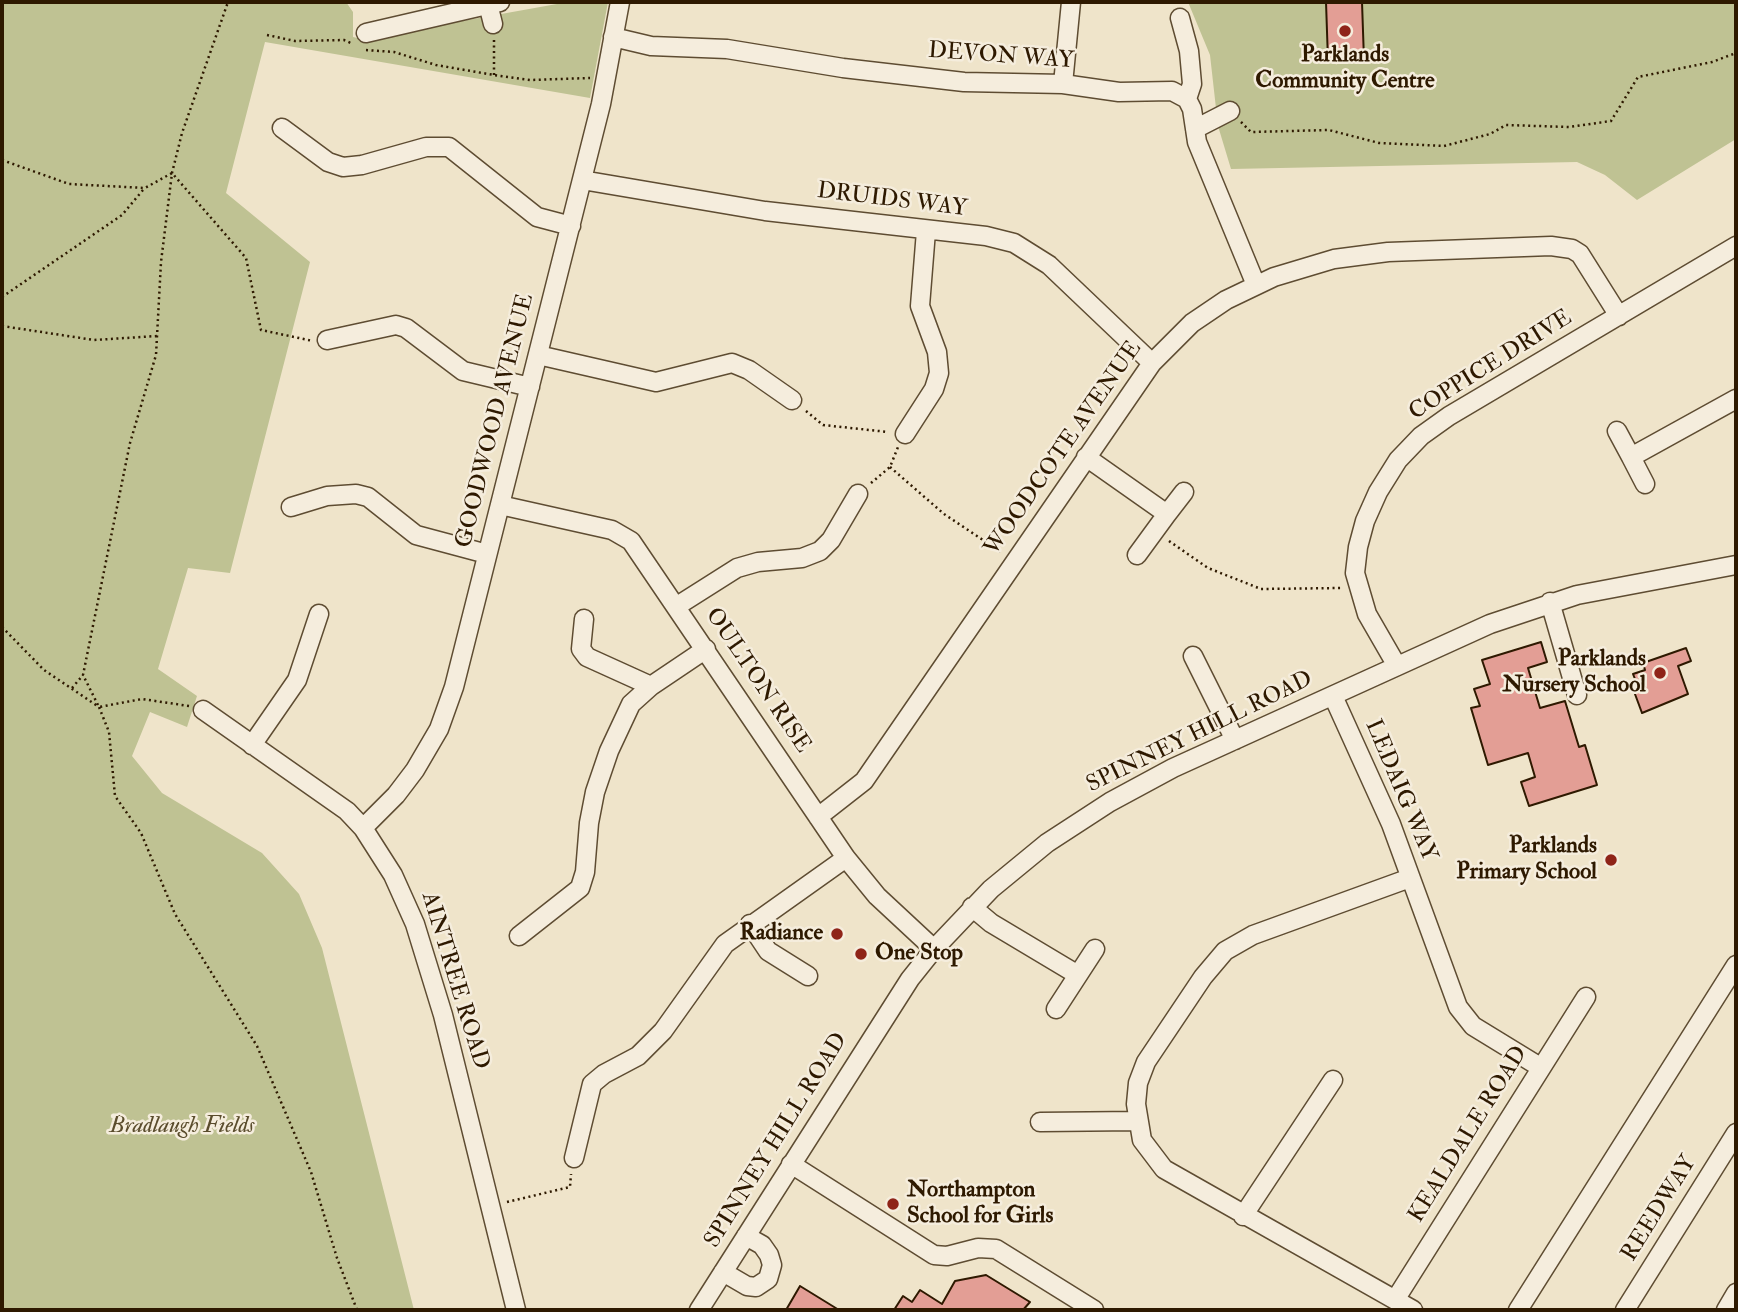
<!DOCTYPE html>
<html>
<head>
<meta charset="utf-8">
<style>
	body { margin:0 }
	#map { position:relative; width:1738px; height:1312px; overflow:hidden; background:#efe4ca; font-family:"IM FELL Double Pica",serif }
	canvas { display:block }
	.frame { position:absolute; inset:0; border:4px solid #2e1900; pointer-events:none }
</style>
</head>
<body>
<div id="map">
<canvas width="1738" height="1312"></canvas>
<div class="frame"></div>
</div>
<script>
const g = document.querySelector('canvas').getContext('2d');
g.lineJoin = 'round';
function paint(path, color) { g.fillStyle = color; g.fill(path, 'evenodd'); }
const toPath = rows => new Path2D(rows.map(r => 'M' + r).join(''));
function strokePath(path, color, width, dash) { g.strokeStyle = color; g.lineWidth = width; g.lineCap = dash ? 'butt' : 'round'; g.setLineDash(dash || []); g.stroke(path); }
function write(font, color, halo, rows, align = 'center') {
  g.font = font + ' "IM FELL Double Pica",serif'; g.lineWidth = 5; g.setLineDash([]); g.textBaseline = 'middle'; g.strokeStyle = halo; g.fillStyle = color; for (const [text, x, y, turn = 0] of rows) {
    g.save(); g.translate(x, y); g.rotate((+turn || 0) * Math.PI / 180); g.textAlign = isNaN(turn) ? turn : align; if (halo) g.strokeText(text, 0, 0); g.fillText(text, 0, 0); g.restore();
  }
}
paint(toPath([
	[2,2,346,2,353,12,353,37,362,39,568,2,608,2,590,98,265,42,226,193,310,262,230,573,188,568,158,669,197,696,187,727,150,712,132,756,162,793,262,853,299,894,322,948,414,1310,2,1310],
	[1188,2,1736,2,1736,139,1637,200,1605,175,1577,162,1231,169,1218,126,1210,55]
]), '#bfc293');
const building = toPath([
	[1326,2,1362,2,1364,60,1328,61,1326,2],
	[1541,642,1547,662,1528,668,1540,708,1565,701,1579,747,1585,745,1597,785,1529,806,1521,782,1535,777,1528,753,1488,765,1471,708,1480,706,1474,689,1490,684,1482,660,1541,642],
	[1686,648,1691,661,1678,666,1688,694,1642,713,1632,686,1637,684,1633,674,1645,670,1643,663,1686,648],
	[986,1275,1030,1302,1023,1310,894,1310,903,1296,912,1302,920,1290,942,1304,955,1281,986,1275],
	[800,1286,839,1310,786,1310,800,1286]
]);
paint(building, '#e39e95');
strokePath(building, '#2e1900', 2);
const minor = toPath([
	[488,4,493,24],
	[1180,18,1189,51,1192,84,1187,99],
	[366,33,500,2],
	[613,37,651,46,727,49,843,68,964,82,1063,84,1119,92,1172,91,1187,99,1192,109,1197,142,1256,285],
	[1063,84,1071,2],
	[282,128,328,162,343,167,362,165,426,147,449,147,537,217,571,226],
	[1195,129,1230,111],
	[582,180,765,211,986,236,1014,243,1049,265,1152,363],
	[327,340,396,325,406,328,463,371,530,387],
	[538,355,656,382,732,363,749,370,792,400],
	[1617,431,1631,457,1736,399],
	[905,434,934,389,939,373,937,352,920,306,926,231],
	[1086,457,1167,514,1184,492],
	[1631,457,1645,484],
	[500,505,612,530,631,541,846,858,877,896,934,949],
	[291,507,327,496,356,494,368,497,416,535,487,554],
	[1137,555,1167,514],
	[1550,602,1577,695],
	[677,606,737,568,758,562,802,558,820,551,831,540,858,494],
	[584,619,581,649,587,657,651,686],
	[1193,656,1235,740],
	[1397,666,1367,614,1355,573,1358,547,1365,521,1378,492,1398,460,1421,436,1449,416,1736,246],
	[1333,696,1391,824,1458,1007,1473,1026,1540,1067],
	[203,710,347,811,363,828,393,875,415,924,443,1015,516,1310],
	[252,745,297,680,319,614],
	[818,817,864,781,1152,363,1192,323,1226,300,1274,277,1334,259,1388,252,1551,246,1572,249,1580,254,1619,316],
	[363,828,396,795,415,770,439,729,454,687,601,104,620,2],
	[1410,878,1253,935,1225,951,1203,977,1146,1062,1138,1083,1136,1104,1142,1140,1164,1169,1413,1310],
	[972,907,991,923,1078,975],
	[750,924,768,951,808,976],
	[519,936,580,888,585,872,589,823,595,792,609,751,631,704,651,686,706,649],
	[1056,1009,1095,949],
	[1040,1122,1137,1121],
	[574,1158,592,1084,604,1074,638,1056,663,1031,725,944,846,858],
	[791,1164,934,1255,947,1256,978,1248,996,1249,1094,1310],
	[1243,1216,1333,1080],
	[723,1272,747,1286,756,1287,768,1279,772,1265,769,1255,762,1245,746,1236],
	[1395,1300,1586,997],
	[699,1310,910,979,934,949,991,889,1047,843,1110,802,1173,768,1490,624,1577,595,1736,565],
	[1518,1310,1736,965],
	[1625,1310,1736,1133],
	[1726,1310,1736,1293]
]);
strokePath(minor, '#5e4c32', 21);
strokePath(toPath([
	[267,35,295,41,344,40,353,44],
	[366,50,394,52,436,65,494,75,530,80,590,78],
	[494,75,494,40],
	[1241,122,1251,132,1329,130,1379,143,1444,146,1490,134,1506,125,1569,127,1611,121,1638,77,1712,62,1736,53],
	[2,160,69,184,145,188,172,173,246,258,261,330,313,341],
	[2,297,122,215,143,190],
	[2,326,94,340,157,336],
	[806,411,823,425,888,432],
	[890,467,944,514,1001,552],
	[871,483,890,467,898,447],
	[1169,541,1208,568,1261,589,1342,588],
	[2,627,44,670,99,707,109,732,115,796,141,833,175,914,257,1046,311,1172,337,1258,357,1310],
	[72,688,83,675],
	[189,706,142,699,99,707,83,675,130,443,156,355,161,262,172,173,182,133,228,2],
	[507,1202,570,1187,571,1174]
]), '#2e1900', 2.5, [2, 3.5]);
strokePath(minor, '#f5eddd', 18);
for (const [x, y, r, color] of [
	[1345,31,7,"#8f2418"],
	[1660,673,7,"#8f2418"],
	[1611,860,7,"#8f2418"],
	[837,934,7,"#8f2418"],
	[861,954,7,"#8f2418"],
	[893,1204,7,"#8f2418"]
]) { const dot = new Path2D(); dot.arc(x, y, r, 0, 2 * Math.PI); g.fillStyle = color; g.fill(dot); strokePath(dot, '#f5eddd', 2.5); }
write('bold 23px', '#2e1900', '#f5eddd', [
	["Parklands",1345,56,"center"],
	["Community Centre",1345,82,"center"],
	["Parklands",1646,660],
	["Nursery School",1646,686],
	["Parklands",1597,847],
	["Primary School",1597,873],
	["Radiance",823,934],
	["One Stop",875,954,"left"],
	["Northampton",907,1191,"left"],
	["School for Girls",907,1217,"left"]
], 'right');
write('23px', '#2e1900', '#f5eddd', [
	["DEVON WAY",1001,57,4],
	["DRUIDS WAY",892,201,7],
	["COPPICE DRIVE",1491,366,-32],
	["GOODWOOD AVENUE",496,421,-76],
	["WOODCOTE AVENUE",1064,449,-55],
	["OULTON RISE",757,681,56],
	["SPINNEY HILL ROAD",1200,733,-26],
	["LEDAIG WAY",1400,791,67],
	["AINTREE ROAD",454,981,73],
	["KEALDALE ROAD",1469,1135,-58],
	["SPINNEY HILL ROAD",777,1141,-58],
	["REEDWAY",1660,1209,-58]
]);
write('italic 23px', '#5a4c2c', '#f5eddd', [
	["Bradlaugh Fields",182,1127]
]);
</script>
</body>
</html>
